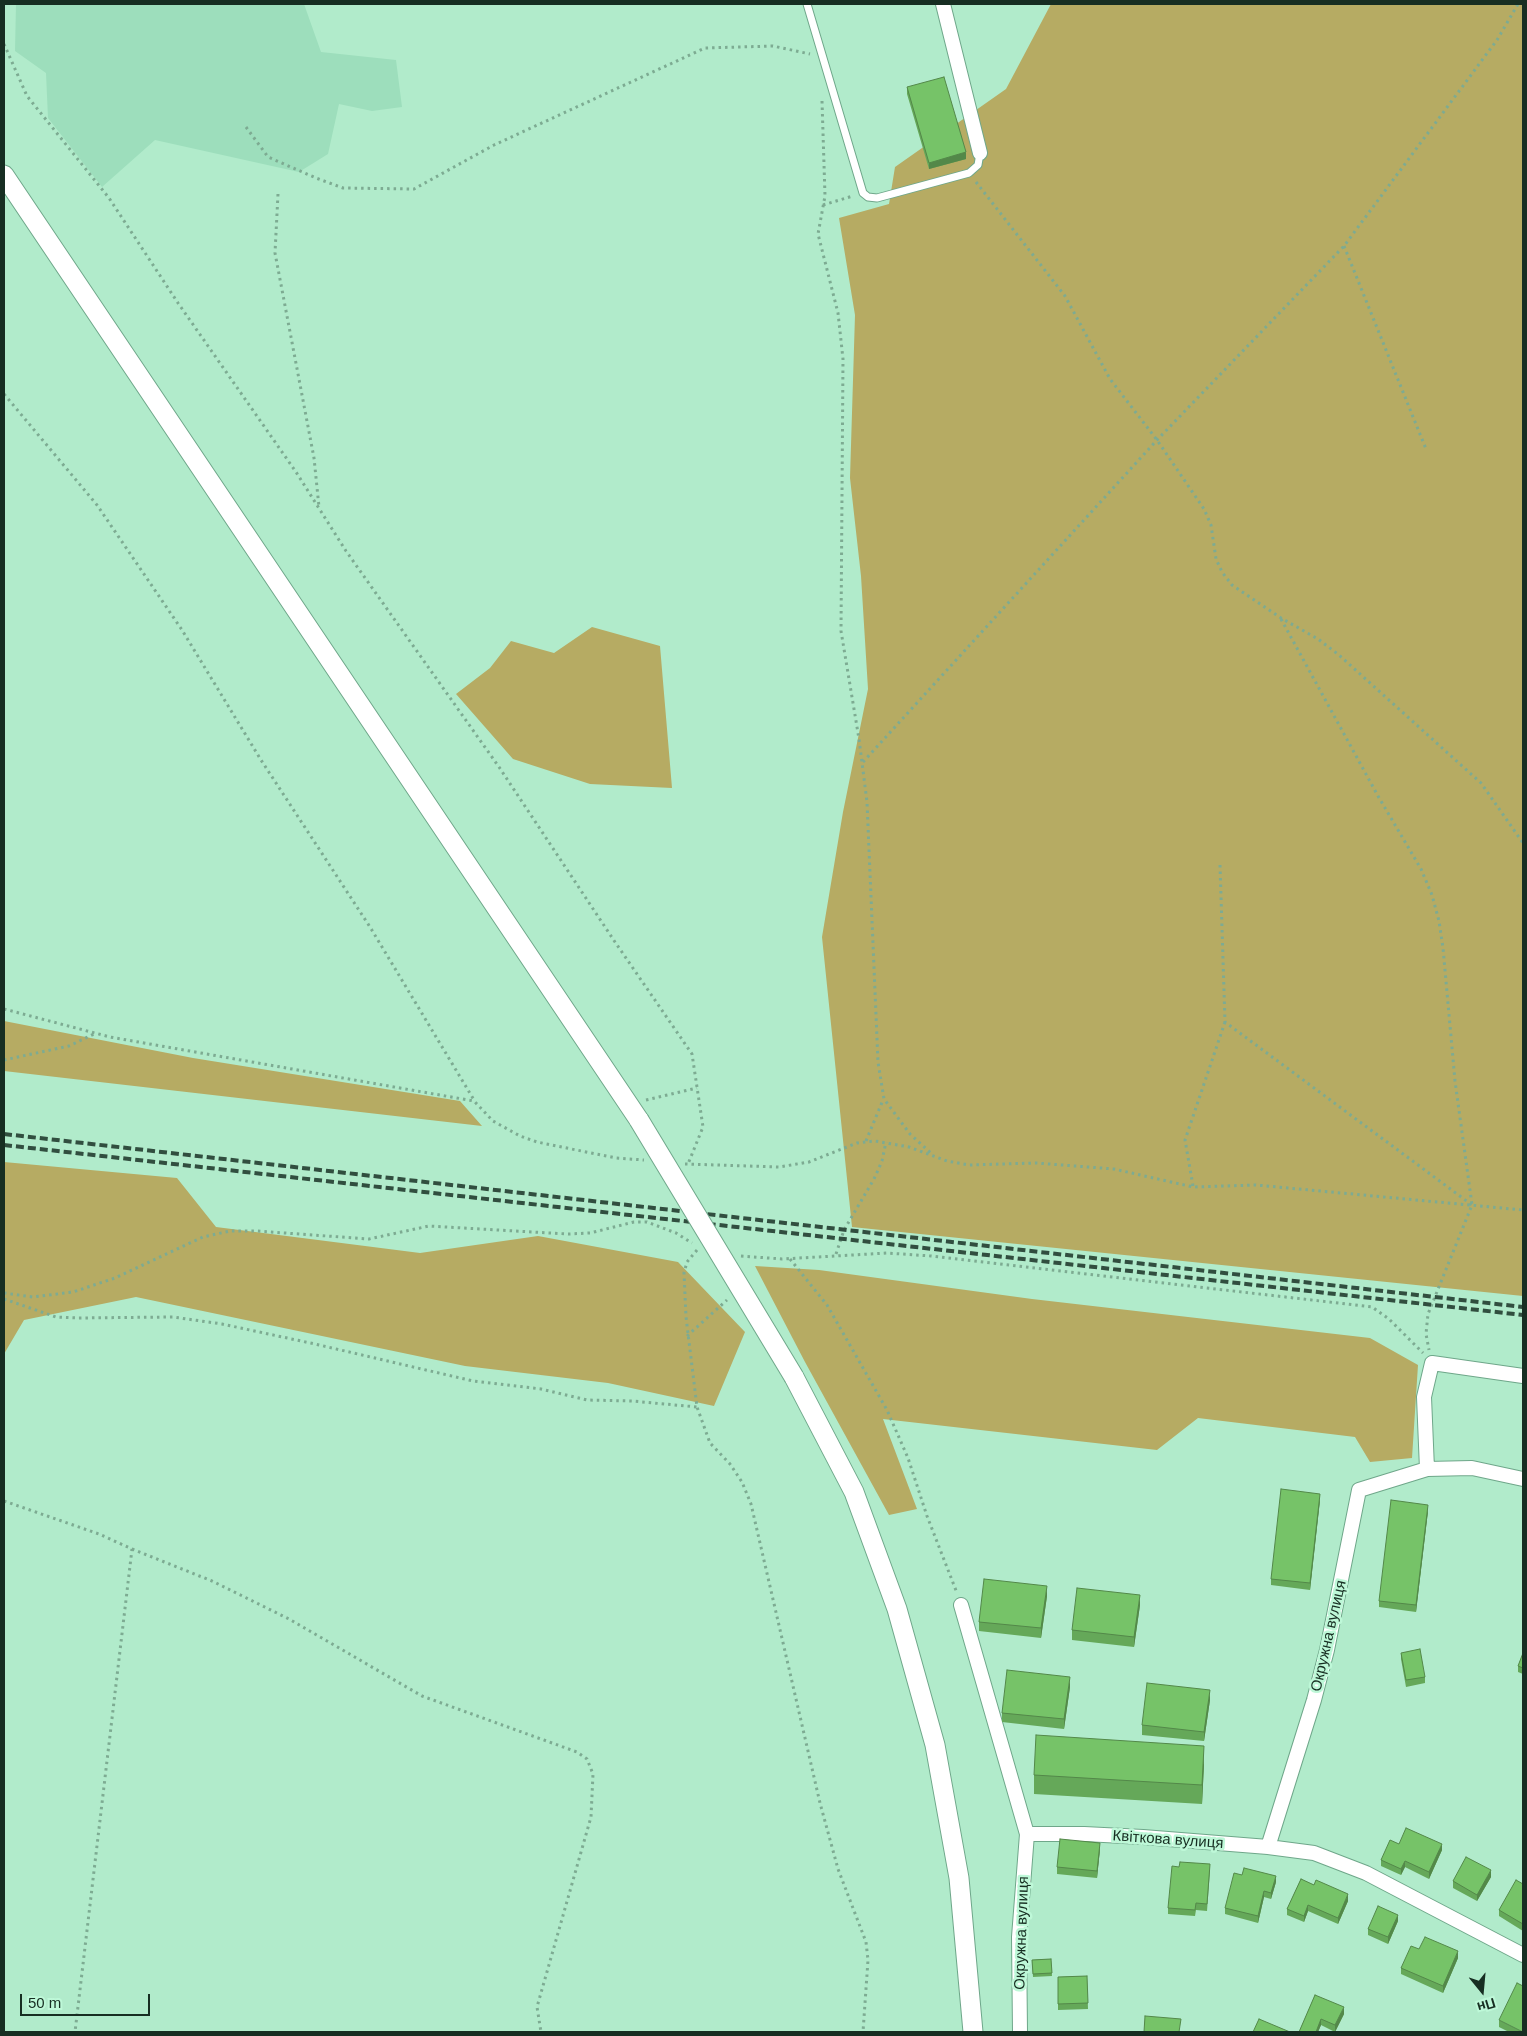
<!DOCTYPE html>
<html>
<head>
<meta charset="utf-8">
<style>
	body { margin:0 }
	#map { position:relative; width:1527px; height:2036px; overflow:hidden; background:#b1ebcb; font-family:Helvetica,sans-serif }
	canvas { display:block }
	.frame { position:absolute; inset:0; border:5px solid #172e22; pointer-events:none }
	.north { position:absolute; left:1457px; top:1966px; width:50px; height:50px; -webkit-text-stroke:4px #bef8d8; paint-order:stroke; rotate:163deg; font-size:14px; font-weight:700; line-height:20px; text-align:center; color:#172e22 }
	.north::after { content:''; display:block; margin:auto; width:18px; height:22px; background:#172e22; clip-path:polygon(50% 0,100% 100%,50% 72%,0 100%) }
	.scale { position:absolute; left:20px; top:1994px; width:130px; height:22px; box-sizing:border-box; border:2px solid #172e22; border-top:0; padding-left:6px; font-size:15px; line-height:18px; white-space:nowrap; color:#172e22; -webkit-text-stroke:4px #bef8d8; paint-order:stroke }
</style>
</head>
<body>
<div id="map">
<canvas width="1527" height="2036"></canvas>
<div class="frame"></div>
<div class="north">Пн</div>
<div class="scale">50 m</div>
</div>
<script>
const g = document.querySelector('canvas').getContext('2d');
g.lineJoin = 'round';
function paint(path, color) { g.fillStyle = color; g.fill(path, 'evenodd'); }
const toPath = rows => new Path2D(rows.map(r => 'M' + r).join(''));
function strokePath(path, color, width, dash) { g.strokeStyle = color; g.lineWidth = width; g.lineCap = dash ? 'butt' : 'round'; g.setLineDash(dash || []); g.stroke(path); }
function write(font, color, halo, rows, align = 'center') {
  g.font = font + ' Helvetica,sans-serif'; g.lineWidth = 5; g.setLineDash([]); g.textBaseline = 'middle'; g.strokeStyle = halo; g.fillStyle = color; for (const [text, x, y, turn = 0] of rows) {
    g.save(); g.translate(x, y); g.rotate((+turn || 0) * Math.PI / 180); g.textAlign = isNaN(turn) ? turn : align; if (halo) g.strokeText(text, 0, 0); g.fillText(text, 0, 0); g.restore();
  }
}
paint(toPath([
	[16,4,304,4,321,52,396,60,402,107,372,111,339,104,328,154,299,172,155,140,102,187,48,118,46,73,15,51]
]), '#9ddebc');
paint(toPath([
	[1051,4,1523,4,1523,1296,852,1227,822,937,843,812,868,689,861,576,850,478,855,315,839,218,889,204,895,167,1006,89],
	[592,627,660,646,672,788,590,784,513,759,456,694,490,668,511,641,554,653],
	[4,1021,193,1058,460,1101,482,1126,4,1071],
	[4,1162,177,1178,216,1227,420,1253,538,1236,678,1262,745,1332,714,1406,608,1383,465,1366,136,1297,24,1320,4,1354],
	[755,1266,819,1270,1032,1299,1370,1338,1418,1365,1412,1458,1370,1462,1355,1437,1198,1418,1157,1450,883,1419,917,1509,889,1515,805,1362]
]), '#b6ab63');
const service = toPath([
	[807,4,863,193,868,197,877,198,969,173,978,165,980,153]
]);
const minor = toPath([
	[943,4,980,153],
	[1427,1469,1424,1397,1432,1363,1523,1376],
	[961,1605,1027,1834,1084,1834,1143,1837,1268,1847,1314,1853,1366,1873,1523,1955],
	[1268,1847,1314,1700,1327,1650,1359,1490,1427,1469,1472,1468,1523,1479],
	[1020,2032,1019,1937,1027,1834]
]);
const secondary = toPath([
	[4,175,639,1120],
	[794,1377,854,1492,897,1609,935,1745,959,1878,973,2032]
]);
strokePath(service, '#6fa78a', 9);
strokePath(minor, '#6fa78a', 16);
strokePath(secondary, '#6fa78a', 21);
strokePath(toPath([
	[4,44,27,96,109,198,178,303,296,472,346,551,499,767,615,942,692,1054,703,1127,688,1164],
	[822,101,825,196,818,234,838,313,843,359,841,631,859,739,867,802,878,1062,884,1099,910,1134,933,1155],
	[246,127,268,157,316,178,343,188,414,189,494,145,705,48,773,46,810,54],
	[976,182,1065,296,1110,379,1157,440,1204,509,1211,525,1216,559,1222,572,1232,585,1281,618,1318,639,1339,655,1481,783,1523,843],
	[278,194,275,253,314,458,319,507],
	[823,205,853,196],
	[1344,246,1426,449],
	[4,394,97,505,182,630,261,760,370,927,474,1100],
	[1281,619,1378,796,1421,869,1432,895,1439,921,1443,948,1455,1081,1472,1205,1428,1314,1426,1334,1429,1350],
	[863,762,1157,440,1344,246,1497,40,1518,4],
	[1220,865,1225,1022,1472,1205],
	[4,1009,110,1037,474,1101,493,1121,520,1136,537,1142,616,1158,644,1160],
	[4,1060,69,1046,94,1034],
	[646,1100,697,1088],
	[866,1141,883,1100],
	[685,1164,779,1167,809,1162,857,1143,875,1141,909,1147,947,1161,969,1165,1036,1163,1114,1169,1193,1187,1256,1185,1523,1210],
	[1193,1186,1185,1140,1225,1022],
	[697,1250,687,1262,684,1273,686,1317,697,1407,710,1443,730,1464,742,1482,751,1504,820,1803,838,1869,866,1942,868,1960,863,2032],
	[836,1254,844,1230,874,1179,882,1161,886,1142],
	[741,1256,782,1259,887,1253,931,1256,1372,1307,1389,1319,1423,1353],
	[790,1259,827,1305,887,1410,908,1458,927,1516,957,1593],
	[4,1293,33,1297,73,1292,115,1278,203,1237,230,1231,257,1231,369,1239,429,1226,568,1234,590,1233,634,1222,647,1222,676,1233,692,1243],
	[4,1299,56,1317,78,1318,173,1317,222,1324,315,1344,473,1381,541,1389,587,1400,632,1401,697,1407],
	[687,1336,727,1300],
	[4,1501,99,1534,132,1549,75,2032],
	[132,1549,212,1581,289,1619,422,1696,577,1752,587,1759,593,1774,591,1817,537,2007,541,2032]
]), '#7dab92', 3, [2.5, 4]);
strokePath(service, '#fff', 7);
strokePath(minor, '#fff', 14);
strokePath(secondary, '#fff', 19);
strokePath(toPath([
	[4,1134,1523,1307],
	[4,1145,1523,1315]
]), '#314e3f', 4, [8, 4]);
const secondaryBridge = toPath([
	[639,1120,794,1377]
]);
strokePath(secondaryBridge, '#6fa78a', 21, []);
strokePath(secondaryBridge, '#fff', 19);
paint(toPath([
	[907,87,966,159,929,169,907,94],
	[1320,1500,1310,1590,1271,1585,1271,1579],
	[1428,1511,1416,1612,1379,1607,1379,1601],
	[1047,1596,1041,1638,979,1631,979,1622],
	[1140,1605,1134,1647,1072,1640,1072,1630],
	[1401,1653,1425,1677,1425,1683,1406,1687,1401,1659],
	[1523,1653,1523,1674,1518,1672,1518,1666],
	[1070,1687,1064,1729,1002,1722,1002,1713],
	[1210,1700,1204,1741,1142,1735,1142,1725],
	[1204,1764,1202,1804,1034,1794,1034,1775],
	[1399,1844,1442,1850,1429,1879,1405,1867,1401,1875,1381,1866,1381,1860],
	[1100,1849,1097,1878,1057,1874,1057,1867],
	[1210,1870,1207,1911,1196,1910,1195,1916,1168,1914,1168,1908],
	[1491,1877,1477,1901,1453,1888,1453,1881],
	[1301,1879,1348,1901,1338,1924,1308,1911,1304,1922,1287,1915,1287,1909],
	[1276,1882,1271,1899,1264,1897,1258,1923,1225,1914,1225,1908],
	[1523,1884,1523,1931,1499,1916,1499,1910],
	[1398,1921,1388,1944,1368,1935,1368,1929],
	[1419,1949,1458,1958,1443,1993,1401,1974,1401,1968],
	[1051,1959,1052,1976,1033,1977,1032,1960],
	[1087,1976,1088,2009,1058,2010,1058,1977],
	[1315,1995,1344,2014,1335,2032,1321,2025,1318,2032,1299,2032],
	[1499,2020,1523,2032,1509,2032,1499,2027]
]), '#65a859');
paint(toPath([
	[966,152,966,159,929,169,929,163],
	[1320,1494,1320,1500,1310,1590,1310,1583],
	[1428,1505,1428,1511,1416,1612,1416,1605],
	[1047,1586,1047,1596,1041,1638,1041,1628],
	[1140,1595,1140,1605,1134,1647,1134,1637],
	[1070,1677,1070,1687,1064,1729,1064,1719],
	[1210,1690,1210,1700,1204,1741,1204,1732],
	[1204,1746,1204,1764,1202,1804,1202,1785],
	[1100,1843,1100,1849,1097,1878,1097,1871],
	[1442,1844,1442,1850,1429,1879,1429,1872],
	[1405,1861,1405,1867,1401,1875,1401,1869],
	[1491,1870,1491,1877,1477,1901,1477,1895],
	[1276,1876,1276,1882,1271,1899,1271,1893],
	[1264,1891,1264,1897,1258,1923,1258,1916],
	[1348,1894,1348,1901,1338,1924,1338,1918],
	[1308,1905,1308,1911,1304,1922,1304,1916],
	[1398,1915,1398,1921,1388,1944,1388,1937],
	[1458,1951,1458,1958,1443,1993,1443,1986],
	[1344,2007,1344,2014,1335,2032,1335,2025],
	[1321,2019,1321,2025,1318,2032,1316,2032]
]), '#538849');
const building = toPath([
	[944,77,966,152,929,163,907,87,944,77],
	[1281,1489,1320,1494,1310,1583,1271,1579,1281,1489],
	[1391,1500,1428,1505,1416,1605,1379,1601,1391,1500],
	[984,1579,1047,1586,1041,1628,979,1622,984,1579],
	[1077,1588,1140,1595,1134,1637,1072,1630,1077,1588],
	[1420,1649,1425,1677,1406,1680,1401,1653,1420,1649],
	[1523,1653,1523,1668,1518,1666,1523,1653],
	[1007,1670,1070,1677,1064,1719,1002,1713,1007,1670],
	[1147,1683,1210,1690,1204,1732,1142,1725,1147,1683],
	[1036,1735,1204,1746,1202,1785,1034,1775,1036,1735],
	[1406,1828,1442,1844,1429,1872,1405,1861,1401,1869,1381,1860,1390,1840,1399,1844,1406,1828],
	[1060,1839,1100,1843,1097,1871,1057,1867,1060,1839],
	[1466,1857,1491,1870,1477,1895,1453,1881,1466,1857],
	[1180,1862,1210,1864,1207,1904,1196,1903,1195,1910,1168,1908,1172,1866,1179,1867,1180,1862],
	[1244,1868,1276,1876,1271,1893,1264,1891,1258,1916,1225,1908,1234,1873,1242,1875,1244,1868],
	[1301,1879,1314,1885,1316,1880,1348,1894,1338,1918,1308,1905,1304,1916,1287,1909,1301,1879],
	[1516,1880,1523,1884,1523,1924,1499,1910,1516,1880],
	[1378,1906,1398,1915,1388,1937,1368,1929,1378,1906],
	[1425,1937,1458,1951,1443,1986,1401,1968,1411,1946,1419,1949,1425,1937],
	[1051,1959,1052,1973,1033,1974,1032,1960,1051,1959],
	[1087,1976,1088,2003,1058,2004,1058,1977,1087,1976],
	[1517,1983,1523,1986,1523,2032,1499,2020,1517,1983],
	[1315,1995,1344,2007,1335,2025,1321,2019,1316,2032,1299,2032,1315,1995],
	[1145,2016,1181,2019,1179,2032,1144,2032,1145,2016],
	[1259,2019,1290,2032,1253,2032,1259,2019]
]);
paint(building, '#76c368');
strokePath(building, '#538849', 1);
write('15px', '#172e22', '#bef8d8', [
	["Окружна вулиця",1329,1636,-77],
	["Квіткова вулиця",1168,1840,4],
	["Окружна вулиця",1022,1933,-88]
]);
</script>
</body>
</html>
